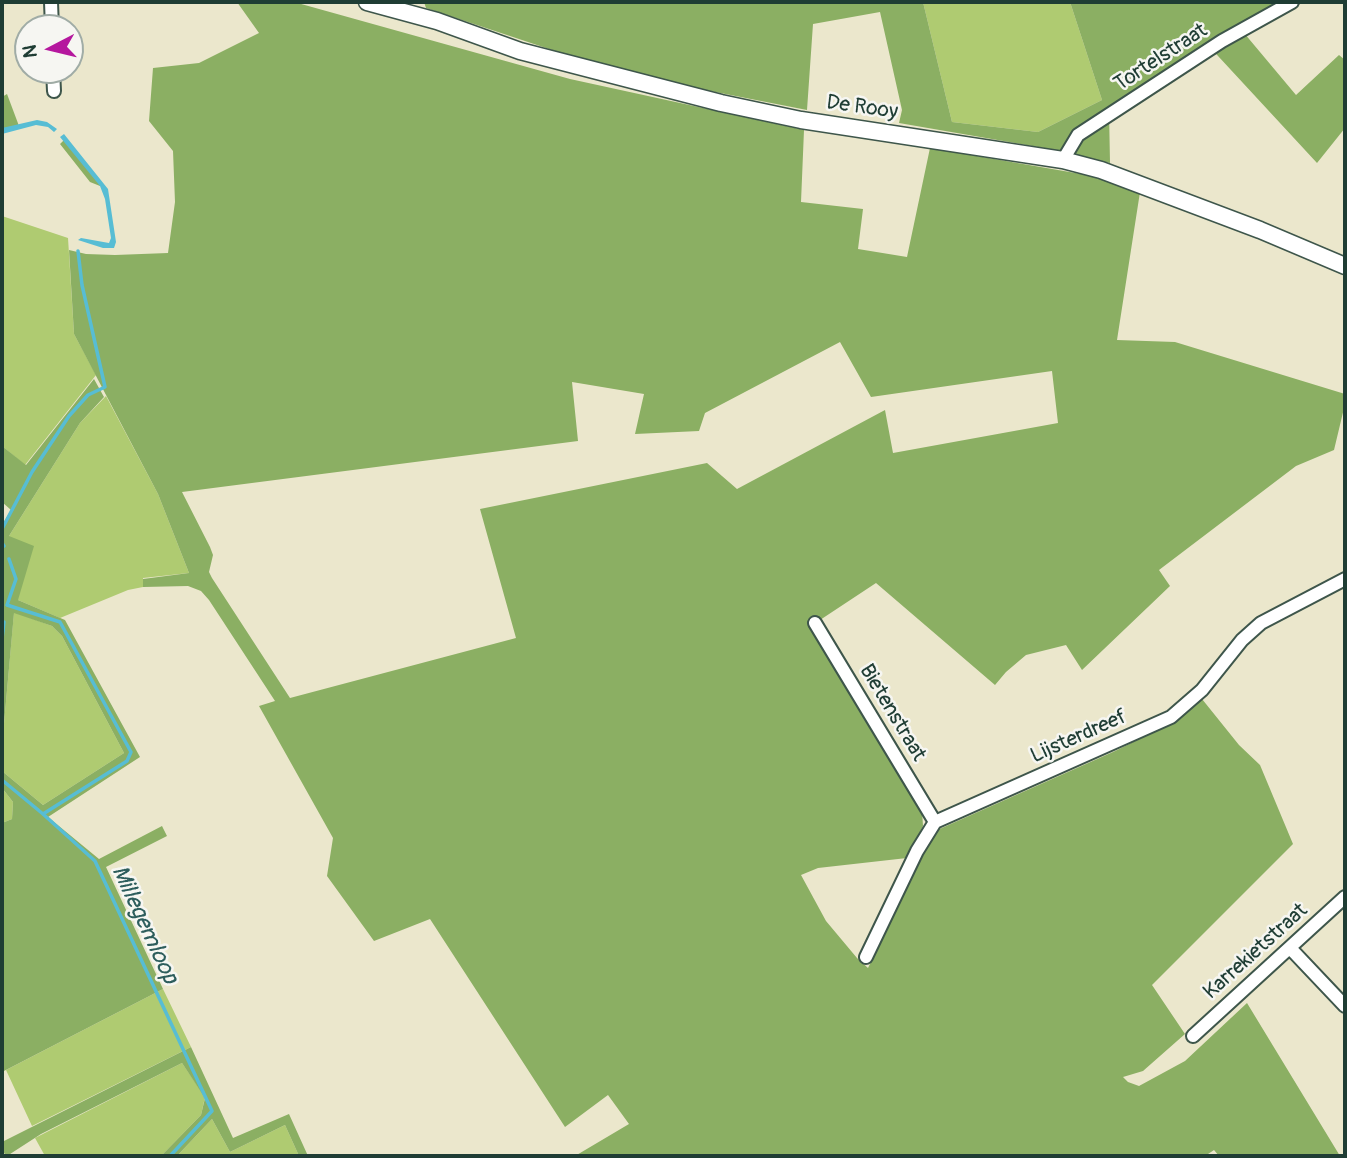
<!DOCTYPE html>
<html>
<head>
<meta charset="utf-8">
<style>
	body { margin:0 }
	#map { position:relative; width:1347px; height:1158px; overflow:hidden; background:#ebe7cc; font-family:Pangolin,sans-serif }
	canvas { display:block }
	.frame { position:absolute; inset:0; border:4px solid #1f3d34; pointer-events:none }
	.north { position:absolute; left:14px; top:14px; width:70px; height:70px; box-sizing:border-box; background:#f6f6f2; border:2px solid #a0aca6; border-radius:50%; rotate:263deg; font-size:19px; font-weight:700; line-height:28px; text-align:center; color:#1f3d34 }
	.north::after { content:''; display:block; margin:auto; width:24px; height:32px; background:#b5179e; clip-path:polygon(50% 0,100% 100%,50% 72%,0 100%) }
</style>
</head>
<body>
<div id="map">
<canvas width="1347" height="1158"></canvas>
<div class="frame"></div>
<div class="north">N</div>
</div>
<script>
const g = document.querySelector('canvas').getContext('2d');
g.lineJoin = 'round';
function paint(path, color) { g.fillStyle = color; g.fill(path, 'evenodd'); }
const toPath = rows => new Path2D(rows.map(r => 'M' + r).join(''));
function strokePath(path, color, width, dash) { g.strokeStyle = color; g.lineWidth = width; g.lineCap = dash ? 'butt' : 'round'; g.setLineDash(dash || []); g.stroke(path); }
function write(font, color, halo, rows, align = 'center') {
  g.font = font + ' Pangolin,sans-serif'; g.lineWidth = 5; g.setLineDash([]); g.textBaseline = 'middle'; g.strokeStyle = halo; g.fillStyle = color; for (const [text, x, y, turn = 0] of rows) {
    g.save(); g.translate(x, y); g.rotate((+turn || 0) * Math.PI / 180); g.textAlign = isNaN(turn) ? turn : align; if (halo) g.strokeText(text, 0, 0); g.fillText(text, 0, 0); g.restore();
  }
}
paint(toPath([
	[923,2,1070,2,1102,100,1038,132,952,122],
	[2,216,68,238,74,334,96,375,25,465,2,446],
	[106,396,158,494,189,573,143,578,143,587,128,590,60,618,18,600,9,536,80,423],
	[14,612,52,626,62,636,124,753,43,805,2,771,2,746],
	[2,788,13,802,12,819,2,823],
	[163,989,191,1047,32,1126,6,1070],
	[182,1063,205,1097,201,1115,161,1156,45,1156,35,1138],
	[212,1119,230,1152,285,1125,299,1156,177,1156]
]), '#afcb71');
paint(toPath([
	[237,2,294,2,570,79,804,130,801,202,863,209,858,249,907,257,930,148,1087,175,1140,192,1117,340,1175,342,1345,394,1345,404,1334,450,1296,466,1159,570,1170,586,1082,670,1066,645,1026,655,1006,672,995,685,876,583,820,620,811,630,922,811,923,826,907,858,818,868,801,875,826,921,857,958,868,968,935,831,1113,752,1176,721,1202,699,1239,745,1260,765,1293,844,1152,985,1185,1034,1143,1071,1123,1077,1128,1082,1139,1086,1185,1061,1247,1003,1340,1156,1219,1156,1214,1150,1205,1156,575,1156,629,1124,608,1095,565,1127,430,919,374,941,327,876,333,838,259,706,275,701,209,600,201,591,188,586,143,587,143,579,189,573,158,494,74,334,69,250,86,254,115,255,168,253,175,202,173,151,149,121,153,68,199,63,259,33],
	[840,342,871,397,1052,371,1058,423,893,453,885,410,737,489,707,463,480,509,516,638,290,698,212,578,209,572,213,555,210,547,182,492,578,441,572,382,644,394,635,434,699,431,705,413],
	[424,2,923,2,952,122,1038,132,1102,100,1070,2,1281,2,1239,27,1296,95,1339,55,1345,60,1345,128,1317,163,1206,43,1109,110,1110,163,1044,148,899,123,902,110,880,12,813,24,807,110,695,88,582,60,426,8],
	[7,94,19,126,2,129,2,97],
	[66,138,101,183,100,186,90,182,60,144],
	[94,379,104,397,80,423,9,536,34,546,18,600,65,620,140,757,48,817,99,859,162,826,167,836,106,867,163,989,2,1072,2,823,12,819,13,802,2,788,2,771,43,805,124,753,62,636,52,626,14,613,2,746,2,525,11,510,2,502,2,446,26,465],
	[191,1047,233,1138,289,1114,308,1156,299,1156,285,1125,230,1152,212,1119,177,1156,161,1156,201,1115,205,1098,182,1063,41,1134,7,1156,2,1151,2,1142]
]), '#8baf63');
paint(toPath([
	[37,120,47,122,57,129,54,132,48,127,36,125,2,134,2,128],
	[64,134,108,189,116,242,114,248,103,248,78,240,81,238,109,243,111,238,105,199,100,186,60,137]
]), '#57bdd4');
strokePath(toPath([
	[2,529,32,472,69,416,88,395,105,387,82,285,78,251],
	[2,543,4,546],
	[9,559,16,579,7,605,60,622,131,752,127,761,43,814,95,861,212,1111,170,1156],
	[2,639,4,622],
	[2,780,43,814]
]), '#57bdd4', 3.5);
const minor = toPath([
	[51,2,52,28],
	[53,70,54,91],
	[1063,160,1078,135,1222,41,1292,2],
	[815,623,935,822],
	[1290,948,1345,1006],
	[866,957,917,851,935,822,1171,717,1202,690,1242,640,1261,623,1345,579],
	[1193,1036,1345,897]
]);
const tertiary = toPath([
	[367,2,437,21,520,51,721,103,801,120,1063,160,1101,170,1260,230,1345,266]
]);
strokePath(minor, '#3e564b', 16);
strokePath(tertiary, '#3e564b', 19);
strokePath(minor, '#fff', 12);
strokePath(tertiary, '#fff', 16);
write('21px', '#1f3d34', '#f6f6f2', [
	["Tortelstraat",1161,58,-33],
	["De Rooy",862,108,8],
	["Bietenstraat",892,713,59],
	["Lijsterdreef",1079,737,-24],
	["Karrekietstraat",1256,952,-42]
]);
write('italic 23px', '#2d5d5c', '#f6f6f2', [
	["Millegemloop",144,925,65]
]);
</script>
</body>
</html>
